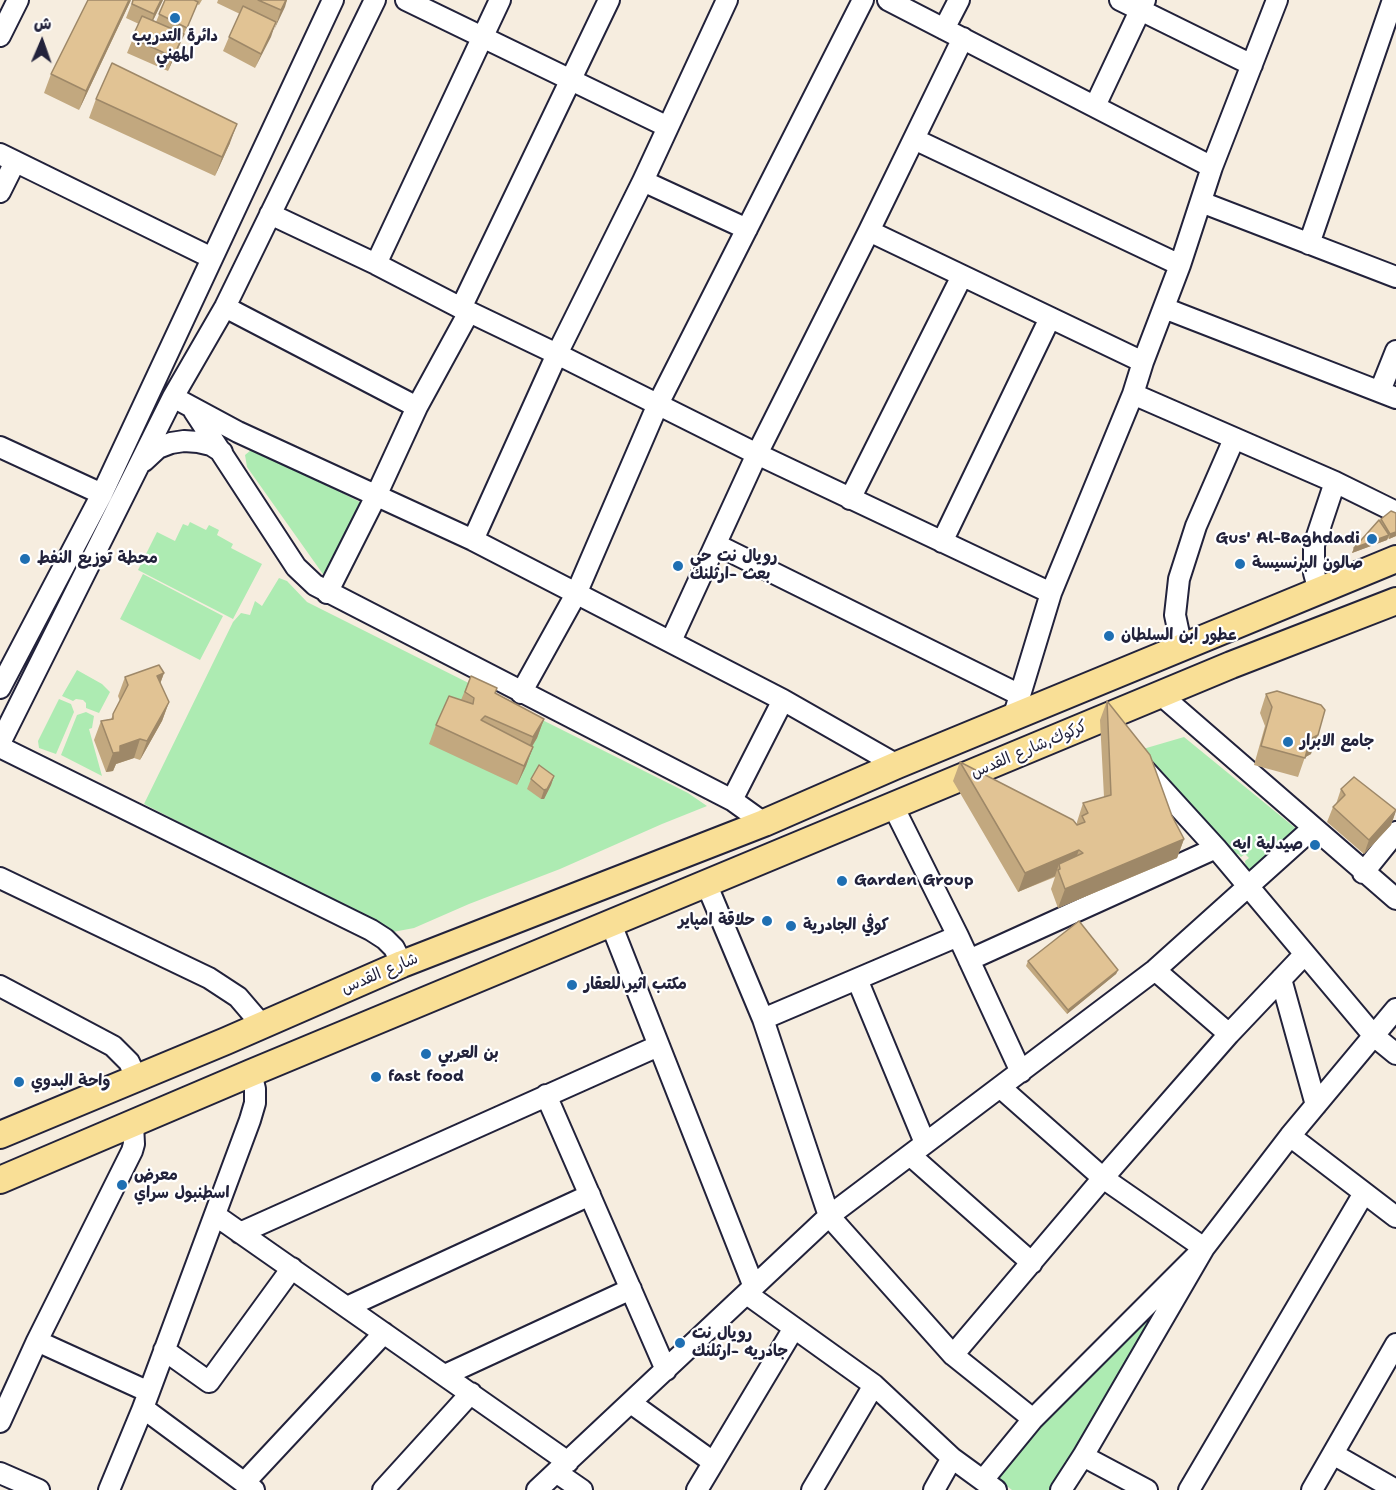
<!DOCTYPE html>
<html>
<head>
<meta charset="utf-8">
<style>
	body { margin:0 }
	#map { position:relative; width:1396px; height:1490px; overflow:hidden; background:#f6eddf; font-family:"Shantell Sans","Playpen Sans Arabic",sans-serif }
	canvas { display:block }
	.north { position:absolute; left:12px; top:12px; width:60px; height:60px; -webkit-text-stroke:4px #fff; paint-order:stroke; rotate:2deg; font-size:16px; font-weight:700; line-height:24px; text-align:center; color:#22223b }
	.north::after { content:''; display:block; margin:auto; width:21px; height:27px; background:#22223b; clip-path:polygon(50% 0,100% 100%,50% 72%,0 100%) }
</style>
</head>
<body>
<div id="map">
<canvas width="1396" height="1490"></canvas>
<div class="north">ش</div>
</div>
<script>
const g = document.querySelector('canvas').getContext('2d');
g.lineJoin = 'round';
function paint(path, color) { g.fillStyle = color; g.fill(path, 'evenodd'); }
const toPath = rows => new Path2D(rows.map(r => 'M' + r).join(''));
function strokePath(path, color, width, dash) { g.strokeStyle = color; g.lineWidth = width; g.lineCap = dash ? 'butt' : 'round'; g.setLineDash(dash || []); g.stroke(path); }
function write(font, color, halo, rows, align = 'center') {
  g.font = font + ' "Shantell Sans","Playpen Sans Arabic",sans-serif'; g.lineWidth = 4.5; g.setLineDash([]); g.textBaseline = 'middle'; g.strokeStyle = halo; g.fillStyle = color; for (const [text, x, y, turn = 0] of rows) {
    g.save(); g.translate(x, y); g.rotate((+turn || 0) * Math.PI / 180); g.textAlign = isNaN(turn) ? turn : align; if (halo) g.strokeText(text, 0, 0); g.fillText(text, 0, 0); g.restore();
  }
}
paint(toPath([
	[251,450,259,451,360,502,325,577,247,467,245,455],
	[190,522,206,530,209,525,219,530,217,535,233,544,231,548,262,564,233,619,138,570,157,532,175,541,183,524,188,526],
	[143,574,223,616,200,660,120,619],
	[279,578,287,581,307,602,688,793,707,806,662,824,560,869,469,904,414,928,393,932,144,804,233,622,241,613,250,615,255,601,262,606],
	[77,670,102,684,110,692,99,713,86,708,86,703,83,700,76,699,73,701,62,696],
	[59,699,71,704,74,712,56,754,39,748,38,741],
	[86,712,94,716,92,728,89,729,102,776,61,755,77,715],
	[1184,737,1299,831,1255,876,1246,869,1245,861,1249,858,1245,854,1241,857,1238,854,1228,854,1143,749],
	[1167,1298,1051,1490,1012,1490,995,1477,1043,1424]
]), '#adebb2');
const minor = toPath([
	[406,0,668,127],
	[888,0,1212,167],
	[1120,0,1252,65],
	[944,29,959,0],
	[0,36,18,0],
	[1095,106,1145,0],
	[914,139,1180,265],
	[0,154,212,258],
	[643,181,747,229],
	[0,192,15,162],
	[1201,202,1396,277],
	[270,214,376,264,461,308,557,354,757,454,1051,593],
	[869,231,1143,362],
	[1309,244,1393,0],
	[376,264,500,0],
	[225,307,417,407],
	[461,308,609,0],
	[1164,308,1396,398],
	[1380,391,1396,351],
	[1133,394,1335,482,1396,512],
	[173,397,238,432,473,540,783,700,897,765],
	[194,411,296,567,315,585,732,800,764,823],
	[0,447,102,494],
	[144,461,158,448,171,443,184,441,198,442,211,445,222,452],
	[850,499,962,276],
	[473,540,557,354,643,181,727,0],
	[942,542,1050,318],
	[717,545,1020,695],
	[1319,591,1314,573,1314,545,1335,482],
	[327,593,376,496,417,407,469,312],
	[671,641,757,454,869,231,963,38],
	[1182,648,1175,615,1179,579,1196,526,1234,439],
	[0,688,102,494,333,0],
	[521,693,576,594,658,404,863,0],
	[1161,695,1396,899],
	[1013,718,1051,593,1133,394,1143,362,1180,265,1212,167,1277,0],
	[0,743,173,397,225,307,375,0],
	[0,747,371,930,385,939,394,948,402,964],
	[1144,769,1216,848,1374,1036,1396,1054],
	[732,800,783,700],
	[893,806,958,936,1021,1072],
	[1363,873,1396,832],
	[0,878,209,978,238,997,262,1025],
	[706,883,763,1019,829,1216,953,1355,1033,1419],
	[611,924,754,1287],
	[969,960,1216,848],
	[1155,970,1229,1034],
	[857,979,925,1143],
	[1281,979,1316,1105],
	[0,986,113,1046,129,1062,136,1077],
	[763,1019,958,936],
	[1000,1087,1103,1178,1204,1248,1083,1456,1061,1490],
	[546,1095,666,1370],
	[1290,1136,1396,1217],
	[910,1155,1032,1263],
	[215,1215,568,1462],
	[240,1233,658,1046],
	[747,1294,874,1385,952,1458,996,1490],
	[347,1307,590,1195],
	[37,1341,149,1392],
	[164,1350,209,1382,292,1268],
	[953,1355,1103,1178,1229,1034,1304,955],
	[445,1375,631,1289],
	[631,1403,713,1462],
	[143,1408,254,1490],
	[0,1422,37,1341,132,1151,134,1144,133,1124],
	[1333,1454,1396,1490],
	[1083,1456,1147,1490],
	[556,1472,582,1490],
	[0,1473,39,1490],
	[983,1480,1033,1419,1204,1248,1290,1136,1396,1009],
	[244,1483,384,1333],
	[109,1490,143,1408,250,1120,255,1103,255,1089,251,1073],
	[383,1490,471,1393],
	[537,1490,829,1216,1155,970,1313,828],
	[697,1490,794,1328],
	[812,1490,874,1385],
	[934,1490,952,1458],
	[1189,1490,1364,1193],
	[1312,1490,1396,1344]
]);
const major = toPath([
	[0,1135,226,1041,402,964,764,823,897,765,1396,559],
	[0,1180,251,1073,1231,665,1396,601]
]);
strokePath(minor, '#22223b', 24);
strokePath(major, '#22223b', 30);
strokePath(minor, '#fff', 20);
strokePath(major, '#f9df96', 26);
paint(toPath([
	[131,0,79,110,44,93,51,74],
	[133,0,163,0,153,20,156,22,165,0,202,0,199,5,197,4,168,71,127,53,139,24,126,18],
	[218,0,287,0,255,68,223,51,229,37,240,14,217,3],
	[96,99,230,143,215,176,89,118],
	[1396,513,1396,536,1389,539,1388,538,1387,540,1352,553,1354,548,1381,519],
	[164,673,160,684,169,702,162,721,140,760,134,758,116,764,113,771,106,772,94,740,101,721,111,719,120,701,118,696,125,677],
	[471,676,495,693,544,719,537,738,532,747,533,747,526,766,517,785,429,744,436,725,461,700],
	[1266,694,1311,754,1305,757,1298,777,1254,765,1265,726,1260,713],
	[1107,701,1172,816,1184,839,1177,858,1058,908,1051,889,1055,877,1018,892,953,781,960,762,1077,824,1077,822,1083,803,1104,797,1100,720],
	[554,776,551,785,544,799,541,799,527,789,531,779],
	[1341,789,1396,810,1391,825,1364,854,1327,822,1333,807,1336,804],
	[1028,961,1118,970,1116,974,1067,1014,1026,966]
]), '#c2a87f');
paint(toPath([
	[129,0,131,0,79,110,86,91],
	[161,0,163,0,149,29,154,14],
	[286,0,287,0,285,7,274,30,281,10],
	[276,22,271,37,255,68,261,54],
	[184,34,178,49,168,71,173,57],
	[237,124,230,143,215,176,222,157],
	[1396,532,1396,536,1389,539,1390,534],
	[1389,535,1387,540,1352,553,1354,548],
	[164,673,157,692,157,676],
	[169,702,162,721,140,760,147,741],
	[544,719,537,738,526,756,533,737],
	[1318,735,1311,754,1304,758,1310,739],
	[140,739,134,758,116,764,113,771,106,772,113,753,120,746],
	[533,747,526,766,517,785,524,766],
	[554,776,551,785,544,799,541,799,544,790],
	[1396,811,1391,825,1364,854,1369,840],
	[1184,839,1177,858,1058,908,1065,889],
	[1079,850,1072,869,1059,864,1055,876,1018,892,1025,873],
	[1118,970,1116,974,1067,1014,1068,1010]
]), '#9e8868');
const building = toPath([
	[88,0,129,0,86,91,51,74,88,0],
	[133,0,161,0,154,14,132,4,133,0],
	[165,0,194,0,198,2,187,28,159,14,165,0],
	[258,0,286,0,281,10,258,0],
	[243,6,276,22,261,54,229,37,243,6],
	[142,16,184,34,173,57,132,38,142,16],
	[112,63,237,124,222,157,96,99,112,63],
	[1391,511,1396,513,1396,532,1390,534,1381,519,1391,511],
	[1379,520,1389,535,1354,548,1379,520],
	[159,665,164,673,157,676,169,702,147,741,140,739,120,746,120,752,113,753,101,721,113,719,113,714,128,685,125,677,159,665],
	[471,676,497,688,495,693,544,719,533,737,485,716,481,720,533,747,524,766,436,725,449,696,473,704,474,698,465,692,471,676],
	[1277,691,1321,705,1325,710,1318,735,1310,739,1305,758,1261,746,1272,707,1266,694,1277,691],
	[1107,701,1150,755,1172,816,1184,839,1065,889,1058,870,1060,869,1059,864,1083,853,1079,850,1025,873,960,762,1073,820,1077,825,1085,822,1082,816,1088,813,1083,803,1111,795,1107,701],
	[539,765,554,776,547,789,544,790,531,779,539,765],
	[1354,777,1396,810,1369,840,1333,807,1345,795,1341,789,1354,777],
	[1079,921,1118,970,1068,1010,1028,961,1079,921]
]);
paint(building, '#e1c394');
strokePath(building, '#9e8868', 1.5);
for (const [x, y, r, color] of [
	[175,18,6,"#1f6fb2"],
	[1372,539,6,"#1f6fb2"],
	[25,559,6,"#1f6fb2"],
	[1240,564,6,"#1f6fb2"],
	[678,566,6,"#1f6fb2"],
	[1109,636,6,"#1f6fb2"],
	[1288,742,6,"#1f6fb2"],
	[1315,845,6,"#1f6fb2"],
	[842,881,6,"#1f6fb2"],
	[767,921,6,"#1f6fb2"],
	[791,926,6,"#1f6fb2"],
	[572,985,6,"#1f6fb2"],
	[426,1054,6,"#1f6fb2"],
	[376,1077,6,"#1f6fb2"],
	[19,1082,6,"#1f6fb2"],
	[122,1185,6,"#1f6fb2"],
	[680,1343,6,"#1f6fb2"]
]) { const dot = new Path2D(); dot.arc(x, y, r, 0, 2 * Math.PI); g.fillStyle = color; g.fill(dot); strokePath(dot, '#fff', 2); }
write('bold 16px', '#22223b', '#fff', [
	["دائرة التدريب",175,37,"center"],
	["المهني",175,55,"center"],
	["Gus' Al-Baghdadi",1360,539,"right"],
	["رويال نت حي",690,557],
	["بعث -ارثلنك",690,575],
	["محطة توزيع النفط",37,559],
	["صالون البرنسيسة",1252,564],
	["عطور ابن السلطان",1121,636],
	["جامع الابرار",1300,742],
	["صیدلیة ایە",1303,845,"right"],
	["Garden Group",854,881],
	["حلاقة امپاير",755,921,"right"],
	["كوفي الجادرية",803,926],
	["مكتب اثير للعقار",584,985],
	["بن العربي",438,1054],
	["fast food",388,1077],
	["واحة البدوي",31,1082],
	["معرض",134,1176],
	["اسطنبول سراي",134,1194],
	["رويال نت",692,1334],
	["جادريه -ارثلنك",692,1352]
], 'left');
write('16px', '#22223b', '#fff', [
	["كركوك,شارع القدس",1029,750,-23],
	["شارع القدس",380,974,-23]
]);
</script>
</body>
</html>
